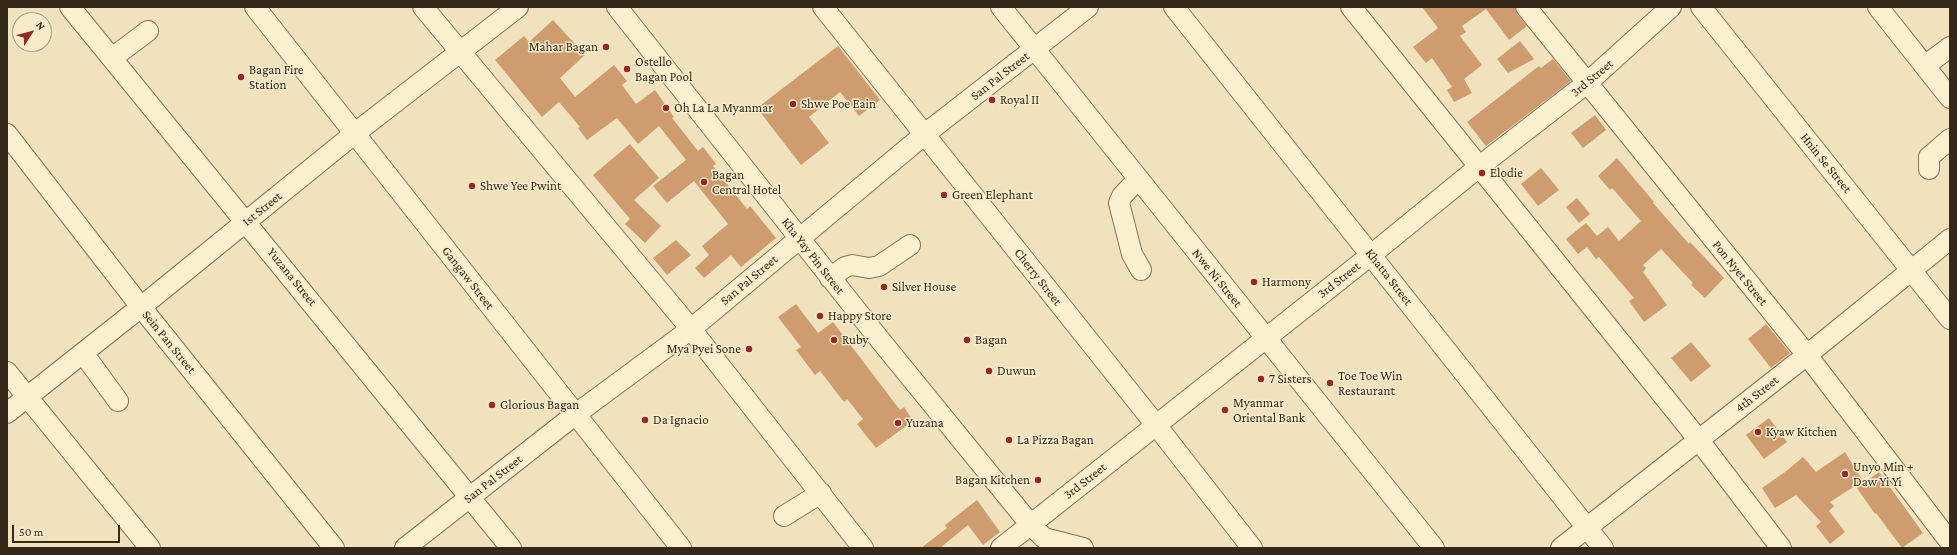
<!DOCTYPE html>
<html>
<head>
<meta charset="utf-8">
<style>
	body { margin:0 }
	#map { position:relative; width:1957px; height:555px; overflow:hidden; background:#efe2bc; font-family:"Crimson Pro",serif }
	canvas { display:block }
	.frame { position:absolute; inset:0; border:8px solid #35291a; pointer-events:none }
	.north { position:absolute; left:12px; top:12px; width:40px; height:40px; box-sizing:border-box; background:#f6eccb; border:1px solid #a99e84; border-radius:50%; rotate:54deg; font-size:11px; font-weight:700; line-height:16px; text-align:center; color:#35291a }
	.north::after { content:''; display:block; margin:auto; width:14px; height:18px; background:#982823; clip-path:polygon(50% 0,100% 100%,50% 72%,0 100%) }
	.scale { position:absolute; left:12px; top:525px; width:108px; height:18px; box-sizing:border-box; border:2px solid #35291a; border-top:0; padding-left:5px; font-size:12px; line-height:14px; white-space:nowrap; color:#35291a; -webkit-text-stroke:3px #f6eccb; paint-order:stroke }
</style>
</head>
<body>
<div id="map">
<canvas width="1957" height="555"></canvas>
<div class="frame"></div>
<div class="north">N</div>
<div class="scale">50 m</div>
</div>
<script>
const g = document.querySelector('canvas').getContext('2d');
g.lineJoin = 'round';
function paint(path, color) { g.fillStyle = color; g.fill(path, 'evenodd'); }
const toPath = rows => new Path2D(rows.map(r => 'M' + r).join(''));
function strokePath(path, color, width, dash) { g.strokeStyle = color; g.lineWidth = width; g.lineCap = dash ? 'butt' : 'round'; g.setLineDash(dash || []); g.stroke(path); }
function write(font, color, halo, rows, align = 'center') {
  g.font = font + ' "Crimson Pro",serif'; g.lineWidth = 3; g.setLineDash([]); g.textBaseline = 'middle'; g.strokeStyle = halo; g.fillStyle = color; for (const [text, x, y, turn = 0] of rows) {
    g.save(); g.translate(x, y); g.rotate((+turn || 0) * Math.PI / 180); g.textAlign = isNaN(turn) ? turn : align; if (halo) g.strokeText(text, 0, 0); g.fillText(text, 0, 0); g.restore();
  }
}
paint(toPath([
	[1422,7,1515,7,1517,14,1527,26,1509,40,1486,9,1462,26,1466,32,1460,36,1482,65,1464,79,1472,93,1454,102,1447,90,1452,87,1432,58,1426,63,1413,47,1438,28],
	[553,20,585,55,560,78,575,97,614,65,627,81,622,85,636,104,655,90,674,117,672,118,698,151,703,147,716,164,713,166,747,209,750,206,776,238,741,267,731,255,704,278,695,268,709,255,702,246,728,224,694,181,667,203,653,186,686,160,659,126,638,144,617,118,587,140,578,128,580,127,559,102,542,117,495,60,524,36,529,42],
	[1520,41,1534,59,1508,73,1497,59],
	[838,46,880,100,859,116,840,92,809,117,829,143,801,165,757,108],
	[1553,59,1571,81,1486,146,1467,122,1539,66,1541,68],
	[1595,115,1606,130,1583,148,1571,133],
	[630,144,659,178,634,200,661,226,645,243,625,224,630,219,593,175],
	[1617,158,1654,202,1653,203,1689,244,1690,242,1724,278,1705,298,1691,285,1693,283,1661,249,1643,265,1646,268,1643,272,1667,305,1644,322,1629,301,1634,298,1599,257,1596,259,1587,247,1578,254,1566,239,1586,223,1597,236,1608,227,1619,241,1641,221,1612,188,1610,190,1598,176],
	[1541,168,1559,190,1538,206,1521,184],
	[1577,198,1590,214,1579,223,1566,207],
	[676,240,691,255,667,275,653,258],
	[796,304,818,333,833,322,900,410,904,407,913,421,876,448,857,424,863,419,847,399,844,402,820,371,815,375,796,350,801,347,778,317],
	[1766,324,1790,353,1771,368,1748,339],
	[1691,342,1711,366,1691,382,1671,358],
	[1769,418,1787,442,1764,459,1746,435],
	[1845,452,1863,481,1830,502,1834,506,1829,511,1845,532,1830,544,1816,526,1821,522,1796,495,1775,508,1762,488,1785,472,1803,457,1816,472],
	[1879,472,1923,533,1902,548,1876,513,1875,514,1857,488],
	[977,500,1000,532,983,545,968,525,940,548,921,548,947,528,945,525]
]), '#cf9c70');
const minor = toPath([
	[70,7,511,548],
	[255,7,681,548],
	[423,7,691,329,863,548],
	[617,7,872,330,1030,524,1044,538,1083,548],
	[823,7,1156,425,1252,548],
	[1001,7,1434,548],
	[1174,7,1603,548],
	[1351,7,1698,439,1781,548],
	[1526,7,1807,355,1950,542],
	[1701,7,1950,319],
	[1878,7,1950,98],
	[112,58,148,31],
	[1926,65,1950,47],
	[7,134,141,307,334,548],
	[1929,169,1929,157,1950,139],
	[1138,179,1122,196,1119,203,1132,254,1141,270],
	[830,278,845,267,852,265,869,268,879,266,910,245],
	[83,353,118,401],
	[7,372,150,548],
	[7,413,141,307,354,134,518,7],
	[784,516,821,493],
	[405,548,576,414,691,329,925,134,1088,7],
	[1001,548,1371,255,1480,166,1587,83,1671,7],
	[1561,548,1807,355,1950,239]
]);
strokePath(minor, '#877255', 22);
strokePath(minor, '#faefcf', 20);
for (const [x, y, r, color] of [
	[606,47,4,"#982823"],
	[627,69,4,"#982823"],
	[241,77,4,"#982823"],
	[992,100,4,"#982823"],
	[793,104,4,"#982823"],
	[666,108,4,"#982823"],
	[1482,173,4,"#982823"],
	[704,182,4,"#982823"],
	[472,186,4,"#982823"],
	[944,195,4,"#982823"],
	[1254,282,4,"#982823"],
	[884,287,4,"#982823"],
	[820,316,4,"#982823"],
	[834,340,4,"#982823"],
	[967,340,4,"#982823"],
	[749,349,4,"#982823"],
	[989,371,4,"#982823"],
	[1261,379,4,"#982823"],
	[1330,383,4,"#982823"],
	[492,405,4,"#982823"],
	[1225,410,4,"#982823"],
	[645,420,4,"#982823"],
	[898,423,4,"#982823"],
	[1758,432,4,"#982823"],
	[1009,440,4,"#982823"],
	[1845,474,4,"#982823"],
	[1038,480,4,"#982823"]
]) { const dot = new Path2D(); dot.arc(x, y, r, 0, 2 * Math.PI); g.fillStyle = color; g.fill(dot); strokePath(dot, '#f6eccb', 1.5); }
write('13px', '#35291a', '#f6eccb', [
	["Mahar Bagan",598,47,"right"],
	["Ostello",635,62],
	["Bagan Pool",635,77],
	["Bagan Fire",249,70],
	["Station",249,85],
	["Royal II",1000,100],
	["Shwe Poe Eain",801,104],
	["Oh La La Myanmar",674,108],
	["Elodie",1490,173],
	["Bagan",712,175],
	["Central Hotel",712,190],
	["Shwe Yee Pwint",480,186],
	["Green Elephant",952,195],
	["Harmony",1262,282],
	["Silver House",892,287],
	["Happy Store",828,316],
	["Ruby",842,340],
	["Bagan",975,340],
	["Mya Pyei Sone",741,349,"right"],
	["Duwun",997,371],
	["Toe Toe Win",1338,376],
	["Restaurant",1338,391],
	["7 Sisters",1269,379],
	["Myanmar",1233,403],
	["Oriental Bank",1233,418],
	["Glorious Bagan",500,405],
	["Da Ignacio",653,420],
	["Yuzana",906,423],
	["Kyaw Kitchen",1766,432],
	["La Pizza Bagan",1017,440],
	["Unyo Min +",1853,467],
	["Daw Yi Yi",1853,482],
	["Bagan Kitchen",1030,480,"right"]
], 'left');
write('13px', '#35291a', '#f6eccb', [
	["San Pal Street",1000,76,-38],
	["3rd Street",1592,78,-40],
	["Hnin Se Street",1826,163,51],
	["1st Street",262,209,-39],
	["Kha Yay Pin Street",813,256,52],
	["Pon Nyet Street",1740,273,51],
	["Yuzana Street",292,277,51],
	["Cherry Street",1038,277,52],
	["Khatta Street",1389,277,52],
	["Gangaw Street",468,278,52],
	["Nwe Ni Street",1217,278,51],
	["San Pal Street",749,280,-40],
	["3rd Street",1339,280,-38],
	["Sein Pan Street",169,342,51],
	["4th Street",1757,394,-38],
	["San Pal Street",493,479,-38],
	["3rd Street",1085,481,-38]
]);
</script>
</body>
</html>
